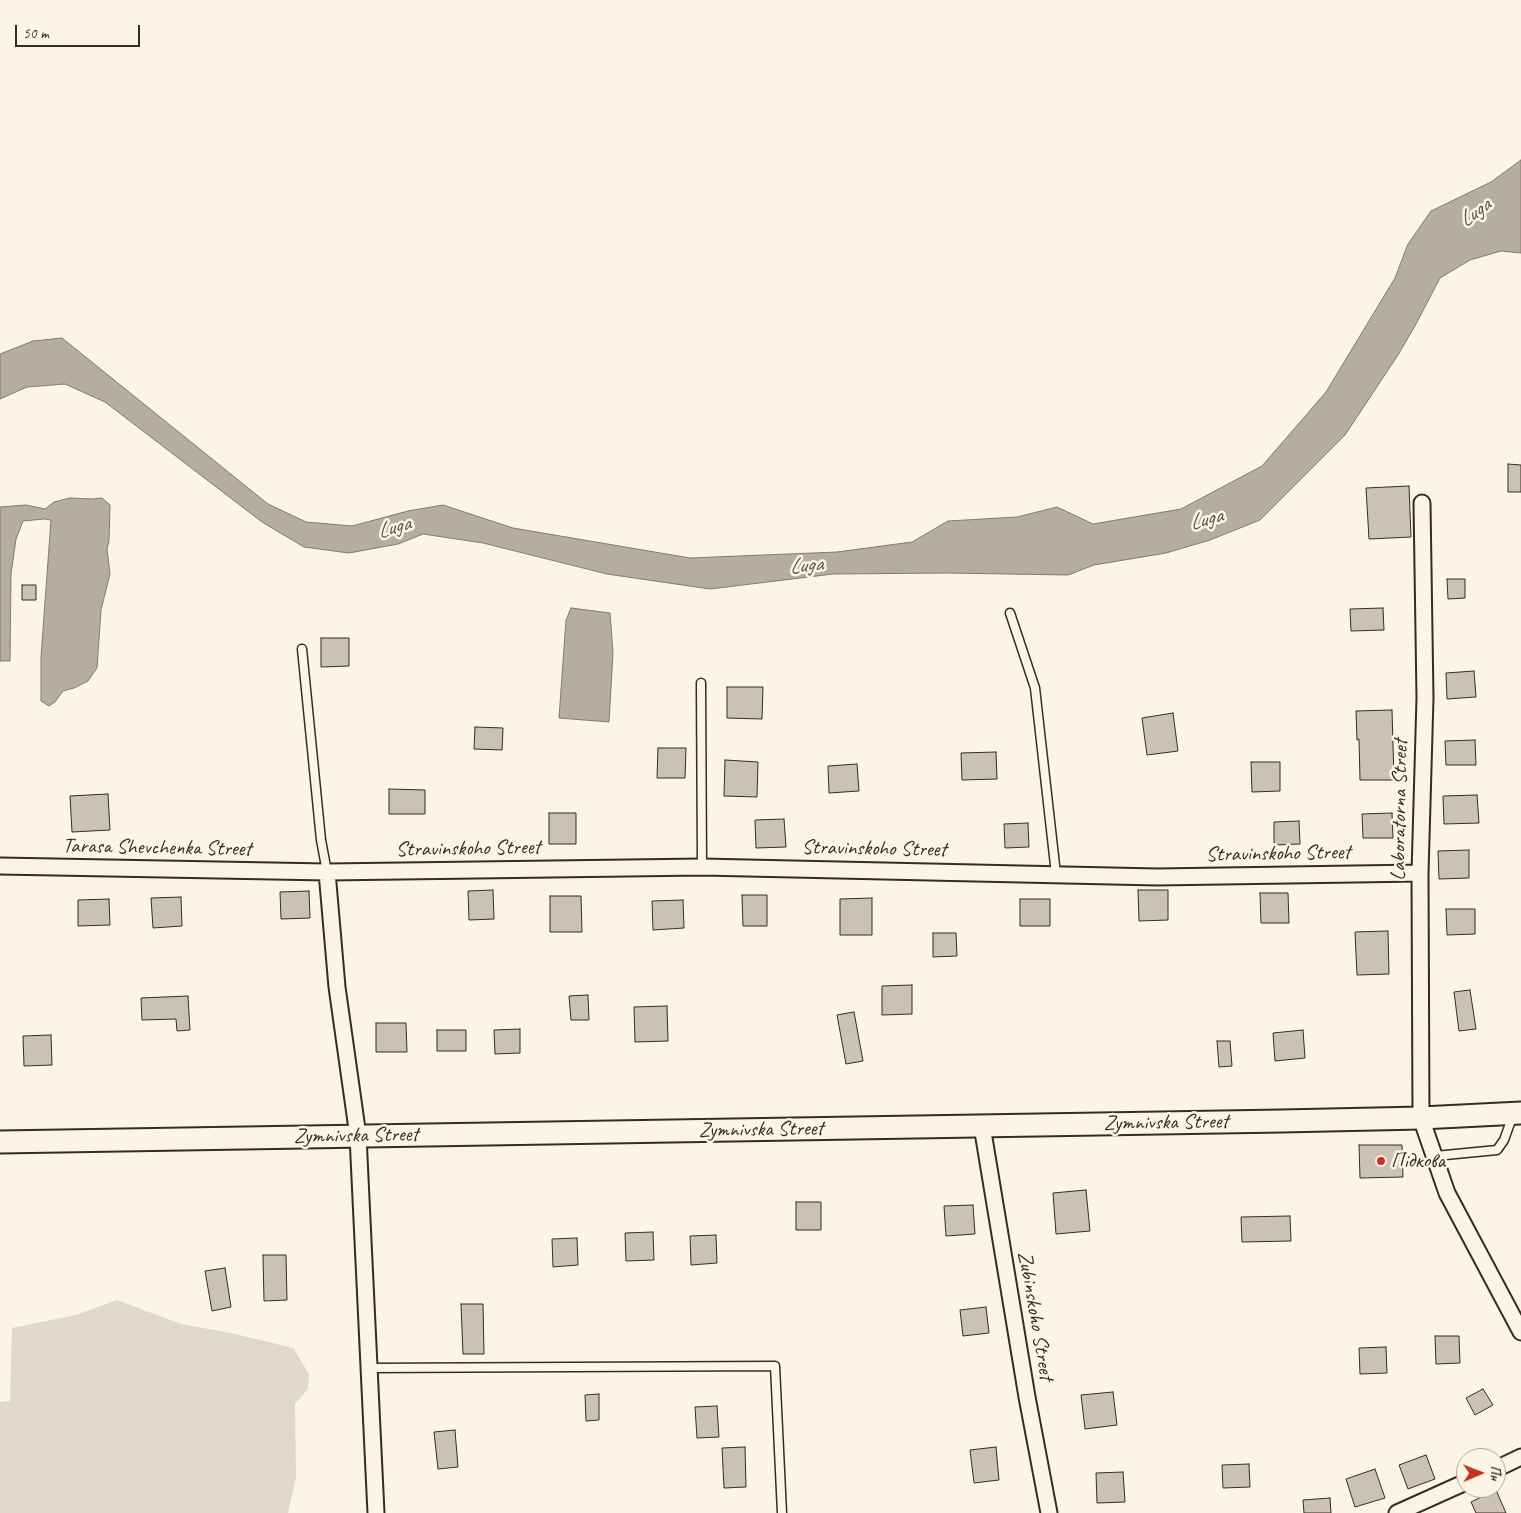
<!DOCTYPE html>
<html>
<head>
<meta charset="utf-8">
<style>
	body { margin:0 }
	#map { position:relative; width:1521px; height:1513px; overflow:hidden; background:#fcf5e5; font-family:Caveat,sans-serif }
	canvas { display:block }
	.north { position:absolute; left:1456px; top:1448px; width:50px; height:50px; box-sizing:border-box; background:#fcf5e5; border:1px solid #afa495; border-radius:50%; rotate:89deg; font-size:14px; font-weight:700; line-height:20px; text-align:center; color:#3b2a1e }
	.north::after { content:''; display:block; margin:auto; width:18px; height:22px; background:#c8321e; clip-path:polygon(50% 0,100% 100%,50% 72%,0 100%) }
	.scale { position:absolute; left:15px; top:25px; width:125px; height:22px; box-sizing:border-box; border:2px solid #3b2a1e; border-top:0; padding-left:6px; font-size:15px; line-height:18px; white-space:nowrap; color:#3b2a1e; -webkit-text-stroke:4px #fcf5e5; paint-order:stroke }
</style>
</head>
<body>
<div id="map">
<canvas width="1521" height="1513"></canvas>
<div class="north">Пн</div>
<div class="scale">50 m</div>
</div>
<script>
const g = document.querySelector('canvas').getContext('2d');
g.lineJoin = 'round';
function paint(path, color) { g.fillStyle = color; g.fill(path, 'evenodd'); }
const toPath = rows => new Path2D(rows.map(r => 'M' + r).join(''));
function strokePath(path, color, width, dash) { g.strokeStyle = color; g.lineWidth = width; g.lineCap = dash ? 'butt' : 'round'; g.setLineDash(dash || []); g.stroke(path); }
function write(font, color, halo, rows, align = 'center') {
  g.font = font + ' Caveat,sans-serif'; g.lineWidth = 5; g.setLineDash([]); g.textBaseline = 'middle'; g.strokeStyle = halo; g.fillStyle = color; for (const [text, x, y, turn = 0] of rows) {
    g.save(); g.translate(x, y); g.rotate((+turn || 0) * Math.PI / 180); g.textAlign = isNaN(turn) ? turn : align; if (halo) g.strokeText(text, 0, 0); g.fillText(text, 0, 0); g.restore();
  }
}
paint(toPath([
	[117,1300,181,1324,231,1333,293,1348,309,1374,308,1389,295,1404,296,1477,288,1513,0,1513,0,1402,10,1401,12,1328,76,1315]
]), '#e0d8c8');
const water = toPath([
	[1521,160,1521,253,1501,251,1470,260,1440,278,1416,324,1398,355,1345,435,1260,520,1210,540,1166,553,1094,565,1068,575,947,573,833,574,710,589,607,574,483,543,423,534,398,544,349,553,304,547,262,522,105,402,65,384,27,387,0,399,0,354,33,341,62,338,268,504,306,522,352,526,408,511,443,505,513,528,690,558,837,552,912,542,948,521,1017,517,1057,507,1093,524,1181,509,1262,466,1326,392,1395,278,1408,244,1431,211,1491,182,1521,160],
	[70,498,92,499,102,498,110,505,109,541,107,549,110,574,101,610,97,668,88,681,74,688,63,691,55,702,49,706,41,701,41,657,51,520,44,519,23,521,16,539,11,574,10,661,0,661,0,507,26,505,45,509,54,502,70,498],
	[571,608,610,613,613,653,609,722,559,718,566,620,571,608]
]);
paint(water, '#b7ad9e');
strokePath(water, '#85796b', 1);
const building = toPath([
	[1508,464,1521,465,1521,492,1508,492,1508,464],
	[1409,486,1411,537,1369,539,1366,488,1409,486],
	[1447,579,1465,579,1465,598,1448,599,1447,579],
	[22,585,36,585,36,600,22,600,22,585],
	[1383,608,1384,630,1351,631,1350,609,1383,608],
	[321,638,349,638,349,666,321,667,321,638],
	[1474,671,1476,697,1447,699,1446,673,1474,671],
	[727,687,763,687,762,719,727,718,727,687],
	[1392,710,1394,780,1360,780,1359,739,1357,740,1356,711,1392,710],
	[1173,713,1178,751,1147,755,1142,718,1173,713],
	[475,727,503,728,502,750,474,749,475,727],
	[1475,740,1476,765,1446,765,1445,741,1475,740],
	[658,748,686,748,685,778,657,778,658,748],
	[996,752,997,779,962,780,961,753,996,752],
	[725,760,758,762,757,797,724,796,725,760],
	[1251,762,1280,762,1280,791,1252,792,1251,762],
	[857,764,859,791,829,793,828,766,857,764],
	[389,789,425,790,425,814,389,814,389,789],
	[108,794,110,830,72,832,70,796,108,794],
	[1477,795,1479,823,1444,824,1443,796,1477,795],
	[549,813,576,813,576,844,549,844,549,813],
	[1392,813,1393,838,1363,838,1362,814,1392,813],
	[784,819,786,847,756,848,755,820,784,819],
	[1299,821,1300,844,1274,845,1274,822,1299,821],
	[1028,823,1029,847,1005,848,1004,824,1028,823],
	[1469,850,1469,878,1439,879,1438,851,1469,850],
	[493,890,494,919,469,920,468,891,493,890],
	[1138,890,1168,890,1168,920,1139,921,1138,890],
	[309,891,310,918,281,919,280,892,309,891],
	[1260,893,1288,893,1289,923,1261,923,1260,893],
	[742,895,767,895,767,926,743,926,742,895],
	[550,896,581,896,582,932,550,932,550,896],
	[181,897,182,926,153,928,151,898,181,897],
	[872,898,872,935,840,935,840,899,872,898],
	[109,899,110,925,78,926,78,900,109,899],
	[1020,899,1050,899,1050,926,1020,926,1020,899],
	[683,900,684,928,653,930,652,901,683,900],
	[1446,909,1475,909,1475,934,1447,935,1446,909],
	[1388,931,1389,974,1357,975,1355,932,1388,931],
	[933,933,956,933,957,956,933,957,933,933],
	[912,985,912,1014,882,1015,882,986,912,985],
	[1470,990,1476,1029,1459,1031,1454,992,1470,990],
	[588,995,589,1020,571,1020,569,996,588,995],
	[188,996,190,1030,177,1031,176,1019,142,1020,141,998,188,996],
	[667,1006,668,1041,635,1042,634,1007,667,1006],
	[854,1012,863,1061,846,1064,837,1015,854,1012],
	[376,1023,406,1023,407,1052,376,1052,376,1023],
	[520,1029,520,1053,495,1054,494,1030,520,1029],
	[437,1030,466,1030,466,1051,437,1051,437,1030],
	[1303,1030,1305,1058,1275,1061,1273,1033,1303,1030],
	[51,1035,52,1065,24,1066,23,1036,51,1035],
	[1217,1041,1230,1041,1232,1066,1219,1067,1217,1041],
	[1359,1145,1402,1145,1403,1177,1360,1178,1359,1145],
	[1086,1190,1090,1231,1056,1234,1053,1193,1086,1190],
	[796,1202,821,1202,821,1230,796,1230,796,1202],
	[973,1205,975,1234,946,1236,944,1206,973,1205],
	[1290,1216,1291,1241,1242,1242,1241,1217,1290,1216],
	[653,1232,654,1260,626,1261,625,1233,653,1232],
	[716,1235,717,1263,691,1265,690,1236,716,1235],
	[577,1238,578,1265,553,1267,552,1239,577,1238],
	[263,1255,286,1255,287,1300,264,1301,263,1255],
	[225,1268,231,1307,212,1311,205,1271,225,1268],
	[461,1304,483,1304,484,1354,463,1354,461,1304],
	[986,1307,989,1333,963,1336,960,1310,986,1307],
	[1435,1336,1459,1336,1460,1363,1436,1364,1435,1336],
	[1386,1347,1387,1373,1360,1374,1359,1348,1386,1347],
	[1483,1389,1493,1405,1475,1415,1466,1398,1483,1389],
	[1113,1392,1117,1425,1085,1429,1081,1395,1113,1392],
	[599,1394,599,1420,586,1421,585,1395,599,1394],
	[717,1406,719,1437,697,1438,695,1407,717,1406],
	[455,1430,458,1467,438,1469,434,1432,455,1430],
	[745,1447,746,1487,724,1488,722,1448,745,1447],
	[996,1447,999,1480,974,1483,970,1450,996,1447],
	[1426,1455,1435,1479,1408,1489,1399,1465,1426,1455],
	[1249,1464,1250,1487,1223,1488,1222,1465,1249,1464],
	[1375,1469,1385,1498,1355,1507,1346,1479,1375,1469],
	[1123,1472,1125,1502,1097,1503,1096,1473,1123,1472],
	[1496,1490,1506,1513,1476,1513,1471,1502,1496,1490],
	[1330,1498,1331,1513,1304,1513,1303,1500,1330,1498]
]);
paint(building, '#ccc2b3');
strokePath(building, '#3b2a1e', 1);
const lane = toPath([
	[1010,613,1035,688,1056,874],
	[302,649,321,840,327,872],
	[701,683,702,867],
	[1435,1156,1497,1150,1504,1140,1513,1115],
	[369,1368,775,1366,782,1513]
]);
const street = toPath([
	[1422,503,1425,698,1420,873,1421,1118,1447,1193,1521,1332],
	[0,866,327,872,702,867,1157,877,1420,873],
	[327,872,337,987,358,1136,376,1513],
	[982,1126,1027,1397,1049,1513],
	[1496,1469,1521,1457],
	[1397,1513,1466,1482]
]);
const secondary = toPath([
	[0,1142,1282,1121,1421,1118,1521,1113]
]);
strokePath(lane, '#3b2a1e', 11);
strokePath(street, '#3b2a1e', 19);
strokePath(secondary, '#3b2a1e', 25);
strokePath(lane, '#fcf5e5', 8);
strokePath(street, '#fcf5e5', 15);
strokePath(secondary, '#fcf5e5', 21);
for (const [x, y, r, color] of [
	[1381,1161,5,"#c8321e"]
]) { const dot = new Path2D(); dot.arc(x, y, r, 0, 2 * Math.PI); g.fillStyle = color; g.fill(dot); strokePath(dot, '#fcf5e5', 2); }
write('21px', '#3b2a1e', '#fcf5e5', [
	["Laboratorna Street",1400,810,-89],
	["Tarasa Shevchenka Street",157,848,1],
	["Stravinskoho Street",468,849,-1],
	["Stravinskoho Street",874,849,1],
	["Stravinskoho Street",1278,854,-1],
	["Zymnivska Street",1166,1123,-1],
	["Zymnivska Street",761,1130,-1],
	["Zymnivska Street",356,1136,-1],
	["Zubinskoho Street",1035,1316,80]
]);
write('21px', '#3b2a1e', '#fcf5e5', [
	["Підкова",1391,1161]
], 'left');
write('italic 22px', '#605144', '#fcf5e5', [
	["Luga",1475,213,-36],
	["Luga",1206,520,-15],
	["Luga",394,528,-16],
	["Luga",806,566,-6]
]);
</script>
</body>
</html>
